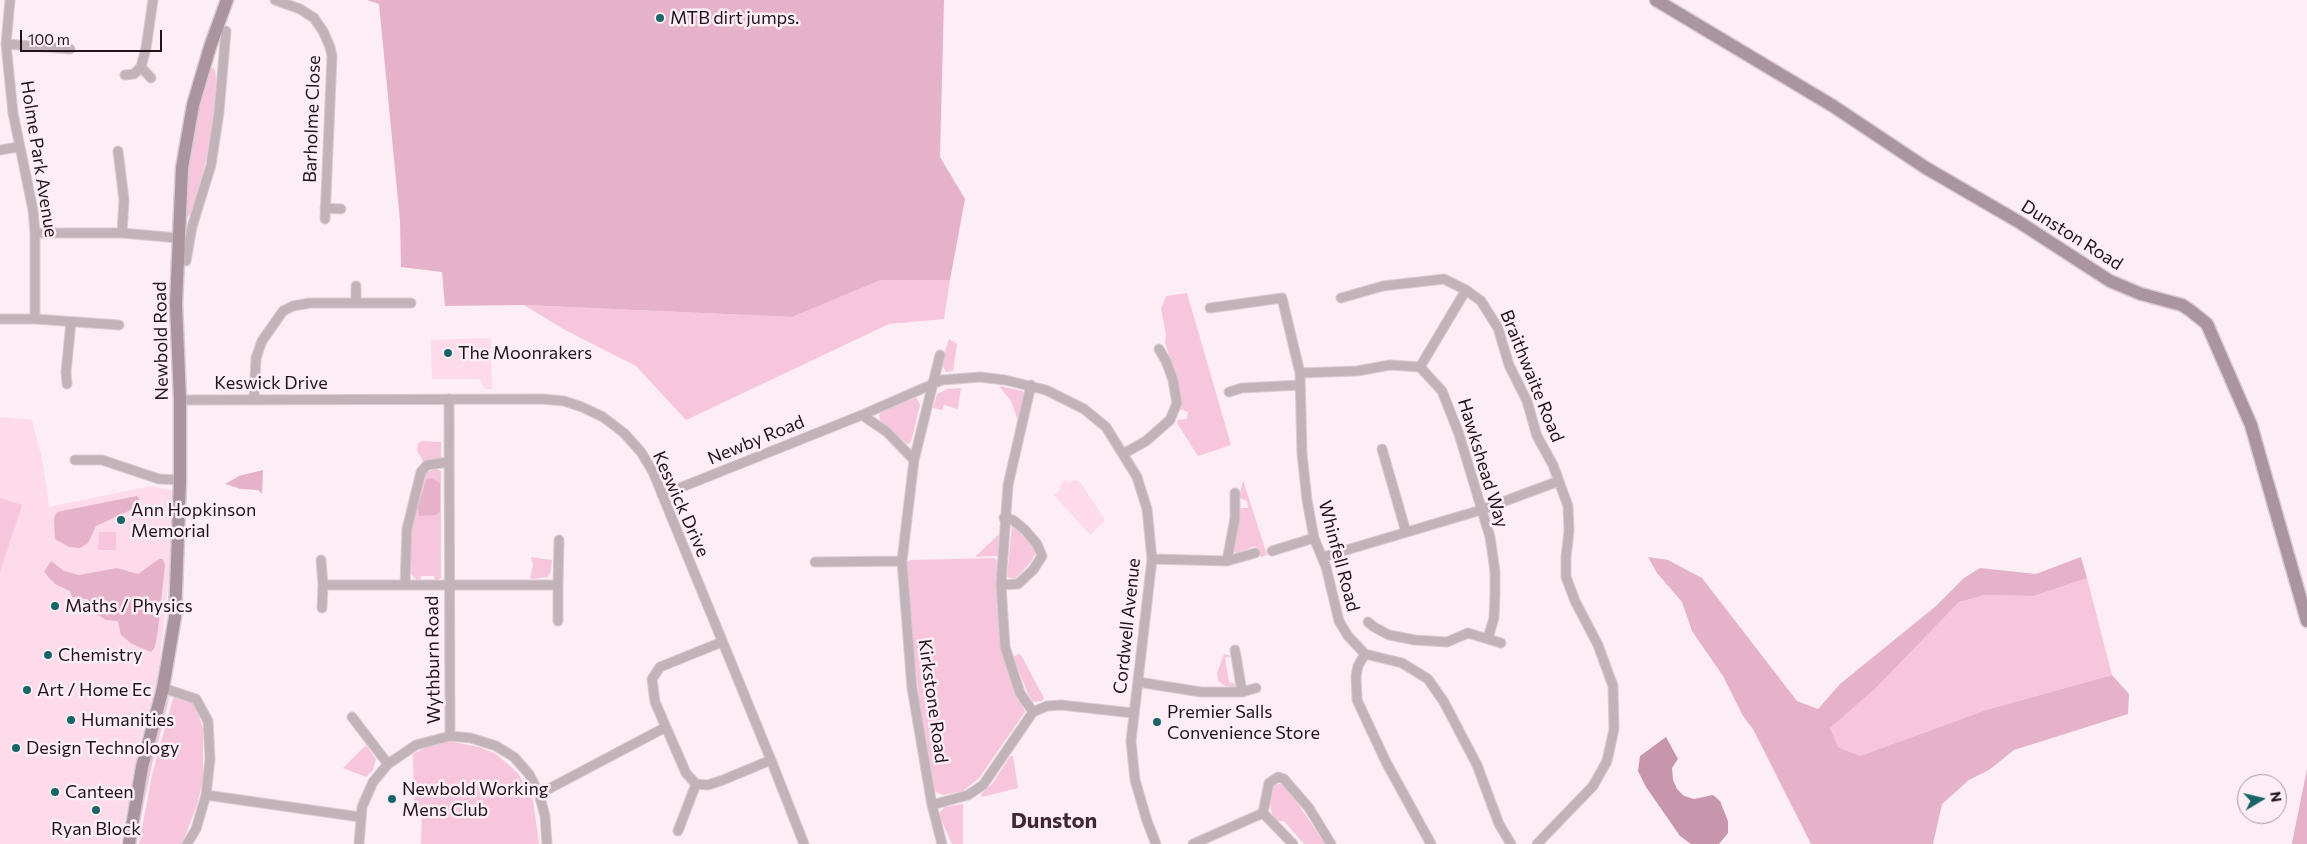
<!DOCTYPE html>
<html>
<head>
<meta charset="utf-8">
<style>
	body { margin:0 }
	#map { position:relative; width:2307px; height:844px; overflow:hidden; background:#fceef4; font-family:Commissioner,sans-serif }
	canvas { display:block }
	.north { position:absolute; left:2237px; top:774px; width:50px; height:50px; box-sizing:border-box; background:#fceef4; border:1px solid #a4979d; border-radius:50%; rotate:81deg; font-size:14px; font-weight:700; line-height:20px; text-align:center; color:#21151b }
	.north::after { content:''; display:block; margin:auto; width:18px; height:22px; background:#176569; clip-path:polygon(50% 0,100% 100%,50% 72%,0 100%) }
	.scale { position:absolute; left:20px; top:30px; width:142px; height:22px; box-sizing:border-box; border:2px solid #21151b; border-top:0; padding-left:6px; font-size:15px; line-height:18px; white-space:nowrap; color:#21151b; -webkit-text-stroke:4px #fceef4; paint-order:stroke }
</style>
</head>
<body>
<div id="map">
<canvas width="2307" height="844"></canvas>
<div class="north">N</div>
<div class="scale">100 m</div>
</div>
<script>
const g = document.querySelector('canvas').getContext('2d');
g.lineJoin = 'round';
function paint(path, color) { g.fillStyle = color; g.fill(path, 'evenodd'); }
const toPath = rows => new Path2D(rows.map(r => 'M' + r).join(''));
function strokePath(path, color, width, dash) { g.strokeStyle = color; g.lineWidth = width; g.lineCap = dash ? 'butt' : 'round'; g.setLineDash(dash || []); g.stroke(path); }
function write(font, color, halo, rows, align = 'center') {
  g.font = font + ' Commissioner,sans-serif'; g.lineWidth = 5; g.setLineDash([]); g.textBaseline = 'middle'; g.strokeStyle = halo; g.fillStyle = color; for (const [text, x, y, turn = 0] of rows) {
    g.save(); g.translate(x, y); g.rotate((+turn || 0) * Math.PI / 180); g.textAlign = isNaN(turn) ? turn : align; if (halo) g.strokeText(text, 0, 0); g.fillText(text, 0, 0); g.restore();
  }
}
paint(toPath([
	[491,338,492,389,485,389,479,379,432,379,431,340],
	[0,417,32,420,43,463,49,507,151,486,175,491,174,531,158,677,138,750,120,844,0,844],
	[1065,479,1067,482,1075,480,1080,482,1105,520,1090,535,1054,495,1060,490,1059,487]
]), '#fddbea');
paint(toPath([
	[211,67,215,70,216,78,215,116,211,142,192,212,186,219,184,218,185,198,191,146,198,107,209,68],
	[881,280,950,280,944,319,889,324,686,420,636,366,565,330,524,305,792,317],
	[1187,293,1231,445,1198,456,1177,423,1178,420,1187,419,1188,412,1180,409,1181,394,1165,342,1166,335,1161,309,1166,296],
	[949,339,957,344,953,371,946,372,941,363],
	[999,386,1023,391,1024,396,1018,421,1011,401],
	[961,388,958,409,944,405,942,410,933,408,937,394,947,389],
	[916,397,920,405,911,442,907,444,881,423,879,415,882,411],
	[422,441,441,442,441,458,425,464,417,451,418,443],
	[435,468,441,471,441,578,435,581,434,576,421,576,420,581,418,581,410,573,412,530,414,512,426,473],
	[1243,480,1267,555,1261,557,1255,546,1237,553,1233,551,1239,512,1241,508,1248,508,1247,501,1239,498],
	[0,498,22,505,0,572],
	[1012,525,1034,547,1036,552,1031,562,1015,579,1007,577],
	[99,532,116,532,116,550,98,550],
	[999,534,998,556,975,557],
	[531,557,552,560,551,571,548,577,532,579,530,578,533,565],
	[994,558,998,561,998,618,1001,651,1025,712,979,778,963,791,943,795,936,792,933,785,920,710,910,611,907,562,911,560],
	[2087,578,2112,675,1986,710,1860,756,1838,747,1829,728,1876,688,1959,602,1985,595,2034,596],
	[1018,654,1021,655,1044,698,1042,701,1033,702,1028,694,1013,657],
	[1224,654,1232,656,1225,658,1229,682,1236,684,1234,687,1225,686,1218,681,1217,673],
	[174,695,189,700,197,708,203,729,203,780,197,805,182,844,139,844,152,775],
	[170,696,152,765,135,844,146,770,165,705],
	[448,741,479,747,496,754,518,773,533,800,539,844,421,844,422,811,414,810,413,754,429,746],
	[366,745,376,759,373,770,366,777,343,768],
	[1010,756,1013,756,1018,788,982,797,981,794,993,783],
	[1278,784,1284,784,1295,794,1294,798,1325,844,1304,844,1284,821,1278,821,1272,815,1269,798,1273,785],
	[963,804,963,844,952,844,940,817,940,812,945,807]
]), '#f8c6dc');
paint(toPath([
	[367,0,944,0,940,157,965,199,950,280,881,280,792,317,524,305,445,306,442,272,401,267,400,221,379,4],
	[263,470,262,494,258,490,241,489,225,484,239,476],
	[431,478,440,483,440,512,436,515,419,516,418,508,425,483,427,479],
	[137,496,139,499,138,504,133,509,96,526,88,543,80,548,69,547,55,539,54,518,57,512],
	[1648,557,1668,560,1702,578,1797,701,1818,709,1840,684,1936,606,1964,578,1980,568,2036,574,2081,557,2087,578,2034,596,1985,595,1959,602,1876,688,1830,728,1838,747,1860,756,1986,710,2112,675,2129,694,2128,714,2014,750,1989,770,1969,780,1942,804,1933,844,1811,844,1753,729,1743,716,1723,676,1692,631,1682,602,1657,573],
	[159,559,163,559,165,565,158,629,155,647,151,652,132,644,121,635,118,621,106,620,97,614,94,605,87,599,72,597,70,591,55,584,44,572,51,561,64,571,79,575,117,568,138,574],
	[2307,769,2307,844,2292,844,2292,843]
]), '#e5b2c9');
paint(toPath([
	[1666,737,1678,759,1672,768,1673,780,1677,789,1684,796,1694,799,1713,795,1720,801,1728,821,1728,833,1719,844,1691,844,1680,836,1646,787,1638,771,1640,756]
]), '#c896ac');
const minor = toPath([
	[275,0,300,9,314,18,323,31,330,47,332,56,325,219],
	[6,44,70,49],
	[141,67,151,78],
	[125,75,134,74,141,67,146,48,153,0],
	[0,150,18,147],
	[118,151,124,200,122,233],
	[325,208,341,209],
	[35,233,122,233,178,238],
	[186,261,192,227,211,165,219,112,226,31],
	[1341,298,1383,286,1444,279,1466,290,1481,301,1498,328,1509,365,1527,401,1537,436,1553,465,1568,506,1569,531,1566,557,1566,577,1575,601,1598,645,1613,686,1614,729,1607,761,1593,786,1537,844],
	[356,303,356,286],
	[1210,308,1282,298,1300,373,1302,454,1307,500,1314,538,1326,567,1339,621,1348,636,1365,654,1402,663,1428,679,1444,702,1477,765,1499,824,1511,844],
	[0,319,35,319,35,233,33,210,13,113,6,44,10,0],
	[35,319,119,325],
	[940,355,914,460,902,561,912,688,932,805,942,844],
	[1420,367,1466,290],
	[1300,373,1357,371,1390,365,1420,367,1442,391,1459,434,1490,537,1495,571,1495,595,1494,618,1488,638],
	[67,384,66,372,71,322],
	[1031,385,1008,485,1001,585,1005,647,1020,693,1033,712],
	[1229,392,1242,388,1300,385],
	[254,399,256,358,262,341,283,311,293,306,310,303,411,303],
	[449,399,450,736],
	[180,400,542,399,564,401,582,407,603,417,624,433,641,452,653,472,771,760,804,844],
	[862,415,887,432,914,460],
	[1382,449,1406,532],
	[1123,454,1146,441,1170,420,1177,403,1173,380,1166,361,1159,349],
	[75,460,102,460,159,479,180,480],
	[662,495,862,415,942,380,980,377,1005,380,1046,390,1084,409,1106,427,1137,477,1147,509,1152,559,1131,741,1135,780,1147,821,1156,844],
	[1272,551,1314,538],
	[1323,557,1481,510,1559,481],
	[1152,559,1227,561,1255,553],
	[321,560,323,585,322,608],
	[1227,561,1235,518,1235,493],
	[815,562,902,561],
	[323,585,558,585,559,540],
	[405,585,407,529,421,472,427,465,449,462],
	[558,585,558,621],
	[1001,585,1018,584,1033,570,1042,556,1037,544,1025,530,1013,520,1004,518],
	[1368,622,1374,627,1389,635,1415,640,1447,642,1468,633,1501,643],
	[722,642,660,667,652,679,655,702,686,773,696,784,708,785,723,780,771,760],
	[1235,650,1242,692],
	[1365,654,1358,666,1356,676,1357,700,1386,762,1431,844],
	[1138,682,1201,692,1242,692,1256,688],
	[163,688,196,699,208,721,210,759,206,795,196,829,187,844],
	[352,717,388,764],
	[539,794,666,727],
	[206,795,360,817],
	[932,805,968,795,983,785,1033,712,1047,706,1061,705,1133,713],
	[1263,813,1269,783,1278,777,1284,779,1309,808,1331,844],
	[1263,813,1293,844],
	[678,831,696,784],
	[359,844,362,807,373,782,388,764,416,745,450,736,471,738,496,746,514,757,529,774,539,794,545,816,547,844],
	[1193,844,1263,813]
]);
const secondary = toPath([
	[1656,0,1833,106,1926,168,2019,222,2110,281,2141,294,2182,305,2191,311,2207,324,2251,425,2307,621],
	[129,844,142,767,163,688,175,617,180,480,180,400,176,304,182,168,193,105,210,47,227,0]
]);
strokePath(minor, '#d9cbd1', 11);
strokePath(secondary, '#d9cbd1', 15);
strokePath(minor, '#c2b3b9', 9);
strokePath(secondary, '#aa949d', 12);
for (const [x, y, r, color] of [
	[660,18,5,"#176569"],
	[448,353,5,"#176569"],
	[121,520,5,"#176569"],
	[55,606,5,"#176569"],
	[48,655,5,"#176569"],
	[27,690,5,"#176569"],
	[71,720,5,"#176569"],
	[1157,722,5,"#176569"],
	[16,748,5,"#176569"],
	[55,792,5,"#176569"],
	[392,799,5,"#176569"],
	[96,810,5,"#176569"]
]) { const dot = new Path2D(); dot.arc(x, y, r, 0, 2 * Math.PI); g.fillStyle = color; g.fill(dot); strokePath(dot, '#fceef4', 2); }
write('18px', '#21151b', '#fceef4', [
	["MTB dirt jumps.",670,18],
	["The Moonrakers",458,353],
	["Ann Hopkinson",131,510],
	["Memorial",131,531],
	["Maths / Physics",65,606],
	["Chemistry",58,655],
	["Art / Home Ec",37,690],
	["Premier Salls",1167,712],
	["Convenience Store",1167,733],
	["Humanities",81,720],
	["Design Technology",26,748],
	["Newbold Working",402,789],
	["Mens Club",402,810],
	["Canteen",65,792],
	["Ryan Block",96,829,"center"]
], 'left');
write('18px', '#21151b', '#fceef4', [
	["Barholme Close",312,119,-88],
	["Holme Park Avenue",39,159,81],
	["Dunston Road",2072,235,32],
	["Newbold Road",161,341,-91],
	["Braithwaite Road",1532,376,68],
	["Keswick Drive",271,383],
	["Newby Road",756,440,-22],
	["Hawkshead Way",1483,463,73],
	["Keswick Drive",681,504,66],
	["Whinfell Road",1339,556,75],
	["Cordwell Avenue",1127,626,-84],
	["Wythburn Road",433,660,-91],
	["Kirkstone Road",933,701,82]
]);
write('bold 22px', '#412734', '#fceef4', [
	["Dunston",1054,821]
]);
</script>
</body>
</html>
